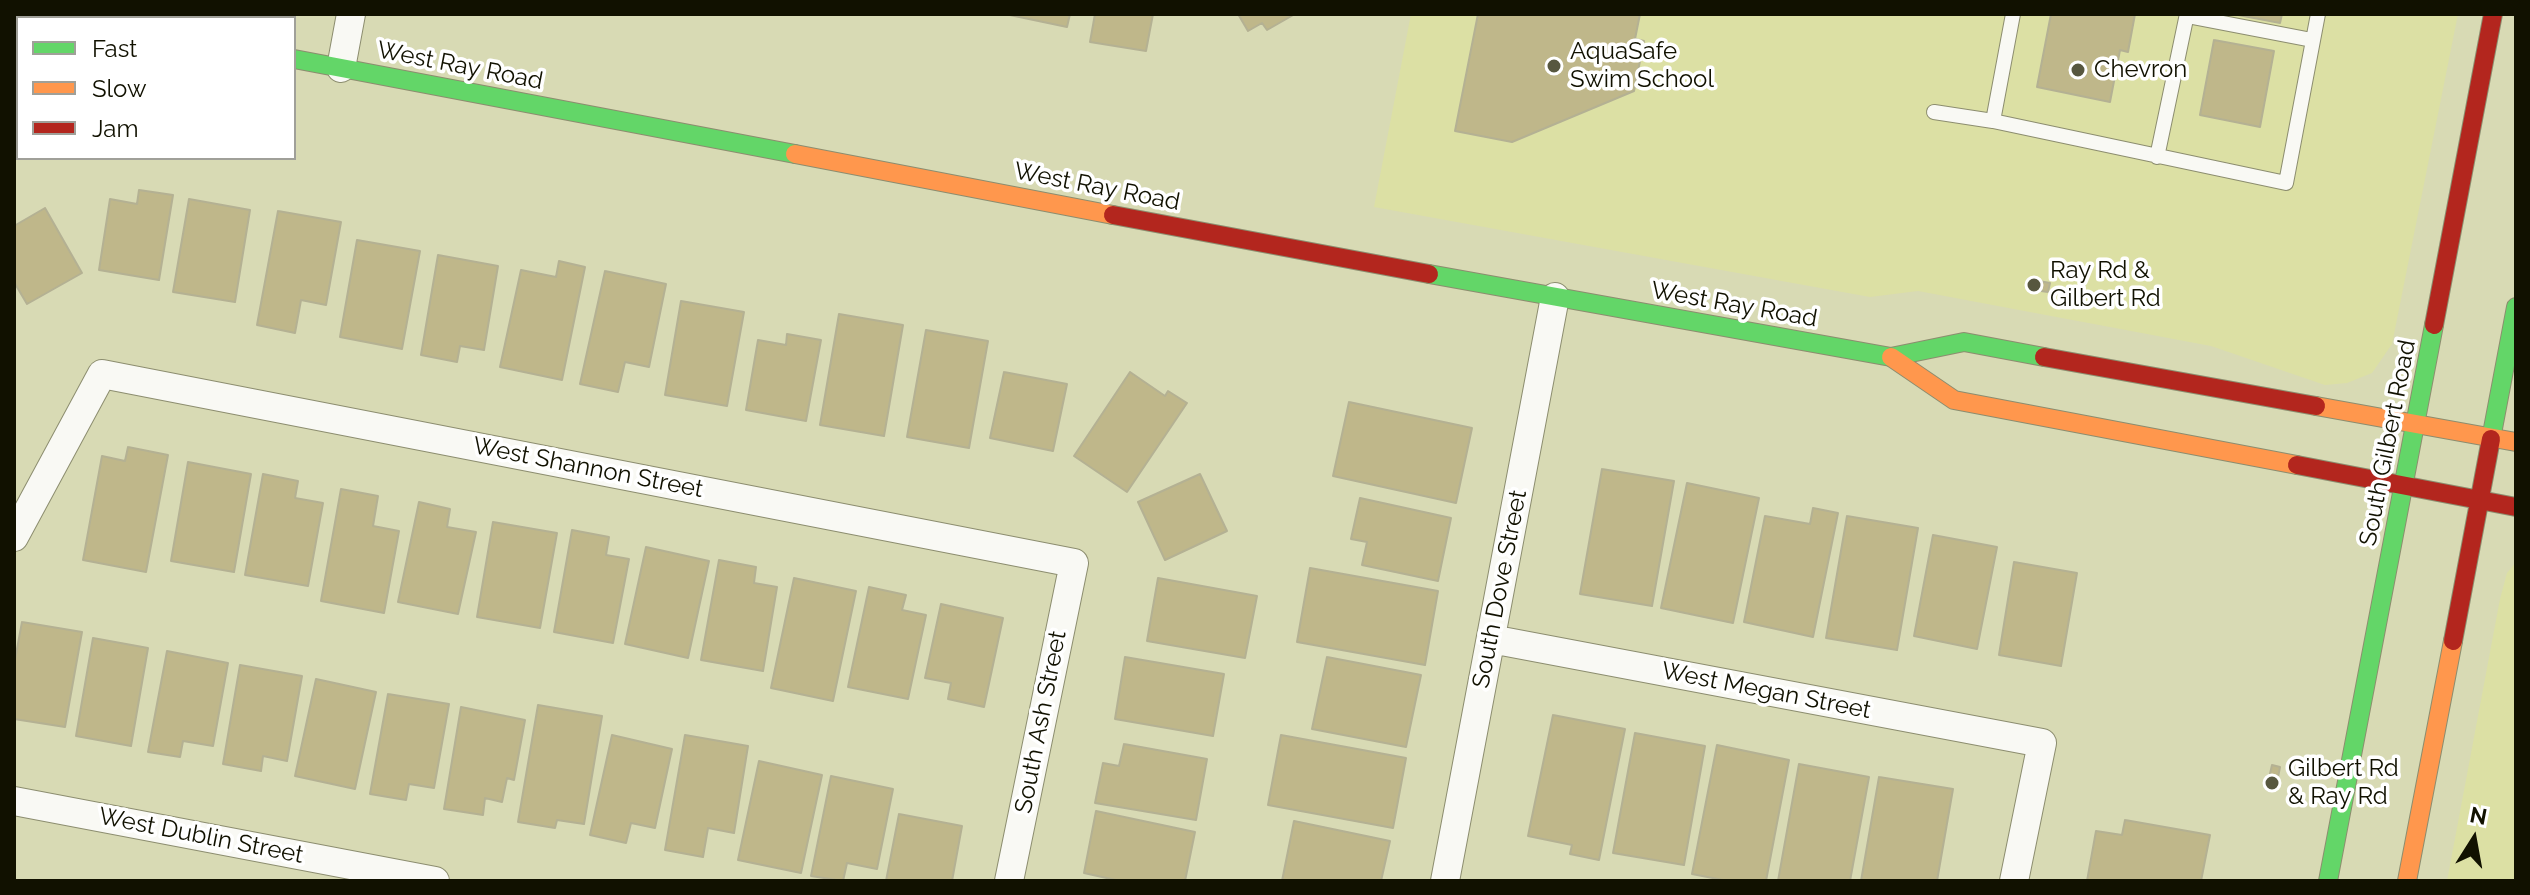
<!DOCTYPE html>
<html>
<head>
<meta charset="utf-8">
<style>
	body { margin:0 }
	#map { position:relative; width:2530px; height:895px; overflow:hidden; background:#d8dab4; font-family:Raleway,sans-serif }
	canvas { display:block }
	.frame { position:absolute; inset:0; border:16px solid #110; pointer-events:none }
	.legend { position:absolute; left:16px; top:16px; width:280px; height:144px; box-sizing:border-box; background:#fff; border:2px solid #a0a099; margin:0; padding:10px 14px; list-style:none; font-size:24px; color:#110 }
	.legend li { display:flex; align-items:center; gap:16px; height:40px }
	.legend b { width:40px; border:2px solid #a0a099 }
	.north { position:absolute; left:2434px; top:799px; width:80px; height:80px; -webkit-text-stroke:6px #fff; paint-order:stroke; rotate:11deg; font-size:22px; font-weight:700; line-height:32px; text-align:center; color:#110 }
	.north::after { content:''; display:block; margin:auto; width:28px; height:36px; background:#110; clip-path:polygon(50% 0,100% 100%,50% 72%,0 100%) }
</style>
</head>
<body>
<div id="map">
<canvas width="2530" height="895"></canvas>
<div class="frame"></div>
<ul class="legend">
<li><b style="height:10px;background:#63d668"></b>Fast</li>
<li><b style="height:10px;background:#ff974d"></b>Slow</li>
<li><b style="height:10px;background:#b3261e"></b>Jam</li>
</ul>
<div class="north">N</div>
</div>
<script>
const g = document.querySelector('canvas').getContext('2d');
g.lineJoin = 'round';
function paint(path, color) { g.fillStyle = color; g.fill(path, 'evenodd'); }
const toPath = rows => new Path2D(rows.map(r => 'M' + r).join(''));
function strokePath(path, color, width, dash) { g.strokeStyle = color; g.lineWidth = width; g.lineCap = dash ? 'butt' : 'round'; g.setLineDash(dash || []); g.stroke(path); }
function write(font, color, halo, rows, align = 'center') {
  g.font = font + ' Raleway,sans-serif'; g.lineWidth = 7; g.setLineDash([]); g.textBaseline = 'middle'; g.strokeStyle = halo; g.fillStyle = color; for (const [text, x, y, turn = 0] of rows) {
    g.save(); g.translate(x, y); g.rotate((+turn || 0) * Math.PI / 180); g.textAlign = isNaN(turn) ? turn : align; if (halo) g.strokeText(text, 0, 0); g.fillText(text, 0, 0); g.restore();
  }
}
paint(toPath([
	[1411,14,2458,14,2392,344,2372,373,2347,383,2325,385,2211,346,1918,291,1870,297,1374,207],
	[2516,562,2516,881,2447,881,2500,599,2507,573]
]), '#dce0a4');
const building = toPath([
	[1005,14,1070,14,1067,27,1005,14],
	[1095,14,1153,14,1146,51,1090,42,1095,14],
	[1238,14,1295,14,1267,30,1262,23,1248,31,1238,14],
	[1478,14,1640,14,1635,39,1644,41,1634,91,1512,142,1455,131,1478,14],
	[2051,14,2135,14,2128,52,2120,50,2110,102,2037,87,2051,14],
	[2233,14,2282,14,2280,23,2233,14],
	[2214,40,2274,51,2260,127,2200,115,2214,40],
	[139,190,173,195,159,280,99,270,110,199,137,204,139,190],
	[189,199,250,210,235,302,173,292,189,199],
	[45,208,82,273,27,304,14,282,14,226,45,208],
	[278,211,341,222,326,305,301,300,295,333,257,325,278,211],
	[357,240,420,251,402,349,340,337,357,240],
	[438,255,498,266,484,350,460,346,457,362,421,355,438,255],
	[559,261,585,267,562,380,500,367,521,270,556,277,559,261],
	[605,271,666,284,649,367,625,362,618,392,580,384,605,271],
	[2028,279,2050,283,2048,292,2027,289,2028,279],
	[681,301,744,312,727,406,665,395,681,301],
	[839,314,903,325,884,436,820,425,839,314],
	[926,330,988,341,969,448,907,437,926,330],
	[787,334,821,340,806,421,746,410,758,340,786,345,787,334],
	[1004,372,1067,384,1053,451,990,438,1004,372],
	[1130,372,1165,396,1168,391,1187,403,1127,492,1074,456,1130,372],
	[1349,402,1472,428,1456,503,1333,476,1349,402],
	[128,447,168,455,146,572,83,560,102,456,125,461,128,447],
	[188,462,251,474,234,572,171,561,188,462],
	[1602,469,1674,481,1652,606,1580,594,1602,469],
	[263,474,298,481,295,498,323,503,308,586,245,575,263,474],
	[1200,474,1227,531,1165,560,1138,502,1200,474],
	[1687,483,1759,498,1733,623,1661,608,1687,483],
	[341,489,378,496,373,526,399,531,384,613,321,601,341,489],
	[1360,498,1451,518,1438,581,1362,565,1367,542,1351,539,1360,498],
	[419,502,450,509,447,527,476,532,458,614,398,602,419,502],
	[1813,508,1838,513,1813,637,1744,622,1765,516,1810,524,1813,508],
	[1847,516,1918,528,1897,650,1826,638,1847,516],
	[493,522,557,533,540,628,477,617,493,522],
	[572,530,609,537,606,555,629,559,613,643,554,632,572,530],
	[1933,535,1997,547,1977,649,1914,636,1933,535],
	[646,547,709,561,688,658,625,644,646,547],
	[719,560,756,567,754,583,777,587,763,671,701,660,719,560],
	[2014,562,2077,573,2061,666,1999,655,2014,562],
	[1310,568,1438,591,1425,665,1297,642,1310,568],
	[794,578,856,591,833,701,771,688,794,578],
	[1158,578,1257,596,1245,658,1147,641,1158,578],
	[869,587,906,595,902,610,926,615,908,699,848,687,869,587],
	[941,604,1003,618,984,707,948,699,951,683,925,678,941,604],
	[22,622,82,632,65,727,14,719,14,665,22,622],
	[93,638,148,648,131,746,76,736,93,638],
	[167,651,228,663,213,746,183,741,180,757,148,752,167,651],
	[1125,657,1224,674,1213,736,1115,719,1125,657],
	[1327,657,1421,675,1406,747,1312,729,1327,657],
	[240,665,302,676,287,761,263,756,261,771,223,764,240,665],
	[316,679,376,692,355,789,295,776,316,679],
	[388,694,449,704,434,788,409,784,406,800,370,794,388,694],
	[538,705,602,716,584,824,557,820,555,828,518,822,538,705],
	[461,707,525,720,514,780,507,778,502,802,485,798,483,815,444,809,461,707],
	[1553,715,1625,729,1599,860,1570,854,1572,845,1528,836,1553,715],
	[1635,733,1705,746,1684,865,1613,853,1635,733],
	[612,735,672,749,655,828,631,823,626,843,590,835,612,735],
	[685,735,748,746,734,833,708,828,703,857,665,850,685,735],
	[1281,735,1406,758,1393,828,1268,805,1281,735],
	[1124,744,1207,759,1196,820,1095,803,1103,763,1119,766,1124,744],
	[1717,745,1789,760,1766,881,1728,881,1692,874,1717,745],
	[759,761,822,775,801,873,738,860,759,761],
	[1799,764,1869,777,1850,881,1778,881,1799,764],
	[2272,765,2280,767,2276,788,2267,787,2272,765],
	[831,776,893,789,877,869,847,863,843,881,811,876,831,776],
	[1879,777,1953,789,1937,881,1861,881,1879,777],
	[1096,811,1195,832,1185,881,1120,881,1084,873,1096,811],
	[899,814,962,826,952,881,886,881,899,814],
	[2125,820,2210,835,2201,881,2087,881,2096,831,2122,835,2125,820],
	[1294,821,1390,841,1381,881,1282,881,1294,821]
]);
paint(building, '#bfb78a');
strokePath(building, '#b4b193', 2);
const lane = toPath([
	[2187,16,2312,40],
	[1934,112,1993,121,2286,183,2318,14],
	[1993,121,2013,14],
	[2157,157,2187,14]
]);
const street = toPath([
	[341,68,351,14],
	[14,537,102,374,1074,563,1009,881],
	[1491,639,2042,743,2014,881],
	[14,801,435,881],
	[1445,881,1555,297]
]);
const fast = toPath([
	[294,59,795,154],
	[1429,274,1891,357,1964,342,2044,357],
	[2491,439,2516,307],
	[2328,881,2434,325]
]);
const slow = toPath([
	[56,14,76,18],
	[795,154,1113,215],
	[1891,357,1954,400,2297,465],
	[2316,406,2516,442],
	[2407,881,2453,641]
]);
const jam = toPath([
	[1113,215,1429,274],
	[2434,325,2493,14],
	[2044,357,2316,406],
	[2297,465,2516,507],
	[2453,641,2491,439]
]);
strokePath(lane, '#8c8d6f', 16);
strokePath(street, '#8c8d6f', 30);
strokePath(fast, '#8c8d6f', 20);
strokePath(slow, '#8c8d6f', 20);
strokePath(jam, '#8c8d6f', 20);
strokePath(lane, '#f9f9f4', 14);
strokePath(street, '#f9f9f4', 28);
strokePath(fast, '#63d668', 18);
strokePath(slow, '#ff974d', 18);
strokePath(jam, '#b3261e', 18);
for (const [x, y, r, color] of [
	[1554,66,8,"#57573f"],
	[2078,70,8,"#57573f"],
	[2034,285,8,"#57573f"],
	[2272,783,8,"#57573f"]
]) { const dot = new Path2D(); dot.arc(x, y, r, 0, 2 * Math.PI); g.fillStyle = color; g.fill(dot); strokePath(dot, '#fff', 3); }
write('24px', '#110', '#fff', [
	["AquaSafe",1570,52],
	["Swim School",1570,80],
	["Chevron",2094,70],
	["Ray Rd &",2050,271],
	["Gilbert Rd",2050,299],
	["Gilbert Rd",2288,769],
	["& Ray Rd",2288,797]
], 'left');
write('24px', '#110', '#fff', [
	["West Ray Road",460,66,11],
	["West Ray Road",1097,187,11],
	["West Ray Road",1734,305,10],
	["South Gilbert Road",2388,443,-79],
	["West Shannon Street",588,468,11],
	["South Dove Street",1500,589,-79],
	["West Megan Street",1766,691,11],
	["South Ash Street",1041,722,-79],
	["West Dublin Street",201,836,11]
]);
</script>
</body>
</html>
